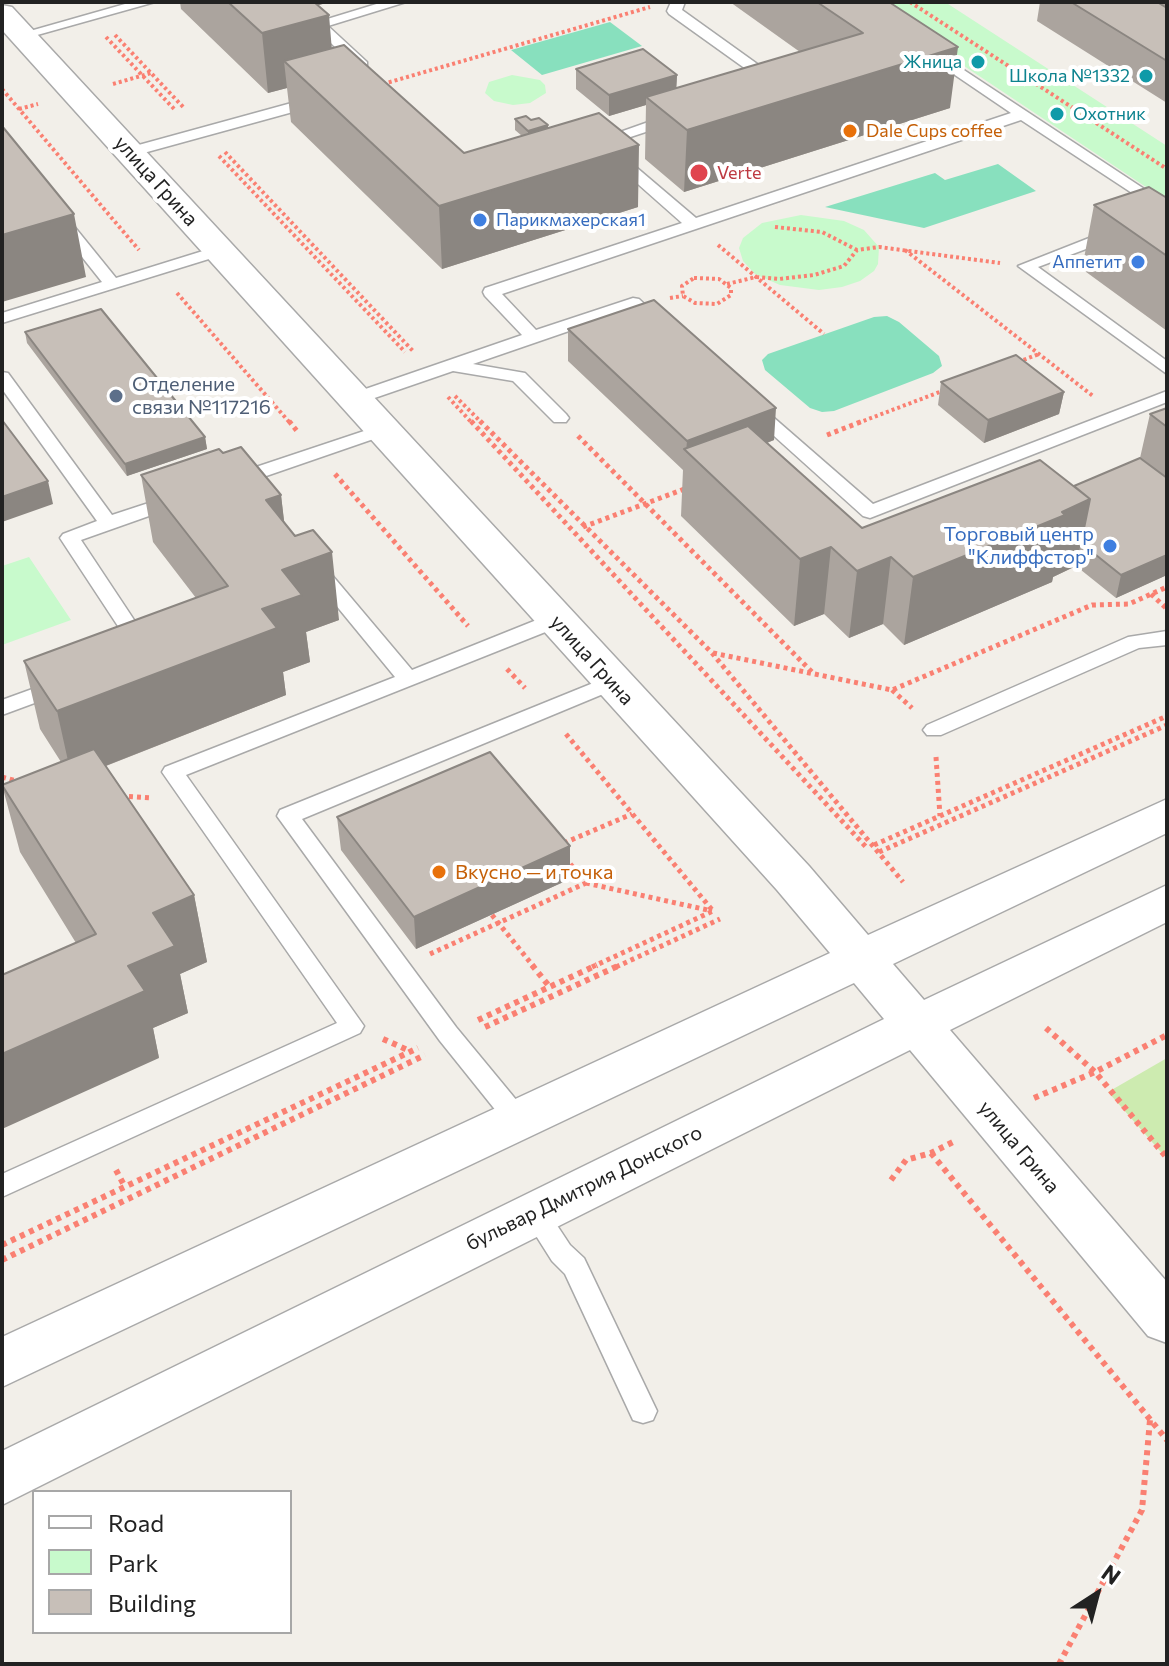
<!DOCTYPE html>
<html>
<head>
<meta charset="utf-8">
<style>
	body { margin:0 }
	#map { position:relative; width:1169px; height:1666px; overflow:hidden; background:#f2efe9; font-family:Commissioner,sans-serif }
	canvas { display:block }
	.frame { position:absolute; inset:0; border:4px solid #222; pointer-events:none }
	.legend { position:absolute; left:32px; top:1490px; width:260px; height:144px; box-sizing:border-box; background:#fff; border:2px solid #a7a7a7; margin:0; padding:10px 14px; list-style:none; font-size:24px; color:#222 }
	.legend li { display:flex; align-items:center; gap:16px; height:40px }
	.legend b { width:40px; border:2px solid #a7a7a7 }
	.north { position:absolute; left:1057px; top:1554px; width:80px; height:80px; -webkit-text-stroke:6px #fff; paint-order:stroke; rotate:36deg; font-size:22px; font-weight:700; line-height:32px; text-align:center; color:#222 }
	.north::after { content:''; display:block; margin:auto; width:28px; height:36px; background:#222; clip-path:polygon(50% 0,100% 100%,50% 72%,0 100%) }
</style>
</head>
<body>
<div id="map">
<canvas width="1169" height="1666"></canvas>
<div class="frame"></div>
<ul class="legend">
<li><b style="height:10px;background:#fff"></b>Road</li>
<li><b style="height:22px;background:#c8facc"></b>Park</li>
<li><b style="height:22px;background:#c7bfb8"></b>Building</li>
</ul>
<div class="north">N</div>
</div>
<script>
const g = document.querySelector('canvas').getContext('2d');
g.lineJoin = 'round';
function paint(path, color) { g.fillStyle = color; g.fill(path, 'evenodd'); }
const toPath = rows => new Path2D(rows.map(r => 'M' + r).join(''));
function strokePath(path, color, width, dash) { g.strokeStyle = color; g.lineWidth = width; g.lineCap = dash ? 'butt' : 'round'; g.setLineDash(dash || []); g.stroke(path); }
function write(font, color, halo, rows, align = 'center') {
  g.font = font + ' Commissioner,sans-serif'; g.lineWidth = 8; g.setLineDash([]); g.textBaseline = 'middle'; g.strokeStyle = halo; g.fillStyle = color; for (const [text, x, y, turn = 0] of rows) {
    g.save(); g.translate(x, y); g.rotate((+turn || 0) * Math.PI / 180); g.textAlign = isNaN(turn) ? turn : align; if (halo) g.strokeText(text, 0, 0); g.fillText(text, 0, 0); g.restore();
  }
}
paint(toPath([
	[1167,1058,1167,1159,1108,1092]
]), '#cdebb0');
paint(toPath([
	[868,2,945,2,1167,146,1167,201],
	[512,75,540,80,545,85,546,93,530,103,513,105,494,101,485,93,489,82],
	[801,215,844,221,864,230,879,247,878,264,874,271,860,281,842,287,819,290,780,285,755,274,743,261,739,248,743,238,762,223],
	[29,557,71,620,2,645,2,566]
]), '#c8facc');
paint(toPath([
	[610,22,642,46,542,75,511,50],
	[998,164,1036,191,924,228,825,207,935,173,945,180],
	[887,316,899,322,939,356,942,366,933,373,834,411,822,412,810,408,765,370,762,360,768,354,874,317]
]), '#88e0be');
const service = toPath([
	[132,2,155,2,23,39,16,35,132,2],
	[383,2,406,2,328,26,367,62,367,68,357,68,311,24,383,2],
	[671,2,685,2,682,10,781,81,781,87,771,87,669,14,667,11,671,2],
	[932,49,1167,204,1167,216,1021,120,502,294,536,330,633,298,639,299,666,324,663,328,651,328,630,310,473,364,525,373,566,414,569,418,566,422,554,422,513,381,453,371,360,403,348,403,345,399,348,395,522,335,485,296,483,292,485,288,682,223,613,162,613,156,623,156,696,218,1011,113,927,56,925,53,932,49],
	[317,96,322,98,322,104,129,157,121,152,124,149,317,96],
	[671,114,679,119,676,122,597,148,589,143,671,114],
	[63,218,69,220,116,278,219,246,227,251,225,254,2,323,2,313,102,282,55,223,63,218],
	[1112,229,1120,234,1118,237,1038,267,1167,361,1167,374,1018,266,1112,229],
	[2,372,8,373,112,515,173,495,182,501,180,505,81,540,152,647,149,652,135,652,60,538,63,534,97,521,2,389,2,372],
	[1167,391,1167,402,870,518,863,516,743,408,746,404,758,404,873,504,1167,391],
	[382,425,391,430,388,434,243,484,236,486,227,480,229,476,382,425],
	[319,566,326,568,412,670,549,615,556,613,566,620,563,625,186,775,364,1026,360,1033,2,1197,2,1174,337,1023,162,772,165,767,395,677,312,576,309,572,319,566],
	[1167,631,1167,645,1139,648,941,735,927,735,923,730,927,725,1128,637,1167,631],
	[613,675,623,682,620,687,302,819,456,1027,527,1113,530,1120,527,1127,518,1130,509,1127,440,1041,277,816,280,810,613,675],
	[60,679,67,681,70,686,67,691,2,715,2,700,60,679],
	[534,1201,543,1204,570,1245,584,1258,657,1411,653,1420,643,1423,633,1420,565,1274,552,1261,521,1212,525,1204,534,1201]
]);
const tertiary = toPath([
	[2,5,12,7,809,866,868,935,1167,799,1167,833,893,964,924,1000,1167,885,1167,922,950,1030,1167,1282,1167,1343,1148,1336,910,1050,2,1505,2,1451,884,1019,854,983,2,1387,2,1337,830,953,777,890,2,30,2,5]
]);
strokePath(service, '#a9a9a9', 3);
strokePath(tertiary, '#a9a9a9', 3);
strokePath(toPath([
	[910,2,1167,169],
	[115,35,185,109],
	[106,37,176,111],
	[113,84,151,73],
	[383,84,650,7],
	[2,89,139,250],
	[19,109,38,104],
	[225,152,413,351],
	[219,156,405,352],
	[775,227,822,232,857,250],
	[718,245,824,334],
	[905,250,1093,396],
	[694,278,719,279,731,288,731,295,717,304,695,303,683,296,682,286,694,278],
	[727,284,756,277,779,279,814,275,844,266,857,250,879,247,1000,263],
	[177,293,290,423],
	[670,298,683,296],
	[1018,362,1039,354],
	[455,396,482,423],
	[448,397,472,423],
	[858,423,945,390]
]), '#fa8072', 4, [3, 3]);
strokePath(toPath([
	[289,421,297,431],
	[471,421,867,848],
	[480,421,712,653,903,882],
	[827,435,863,421],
	[578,436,813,673],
	[335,474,468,626],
	[583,527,687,488],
	[1151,594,1167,609],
	[713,653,892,690,1092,605,1129,604,1167,587],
	[507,669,525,688],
	[892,690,912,708],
	[566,734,713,911],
	[936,757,940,816],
	[2,777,20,782],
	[121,796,151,798],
	[564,843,632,814],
	[874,845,1167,716],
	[879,852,1167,725],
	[586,883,712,911],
	[492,915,534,967],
	[430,954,586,883,567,860],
	[592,967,713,911],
	[616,967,720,919]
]), '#fa8072', 5, [4, 4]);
strokePath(toPath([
	[532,965,549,986],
	[478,1020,597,965],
	[485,1027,620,965],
	[1046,1028,1095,1072,1167,1158],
	[383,1039,410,1051],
	[1034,1098,1095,1072,1167,1035],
	[931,1153,1167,1440],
	[116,1170,125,1187],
	[891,1180,906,1160,931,1153,955,1141],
	[2,1245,418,1048],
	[2,1260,425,1055],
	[1059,1664,1142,1510,1150,1420]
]), '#fa8072', 6, [5, 5]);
paint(service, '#fff');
paint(tertiary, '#fff');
paint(toPath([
	[180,2,330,2,318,5,332,49,464,153,522,136,515,130,515,119,531,120,548,128,638,207,442,269,291,122,287,88,268,93,181,9],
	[730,2,889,2,950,108,684,192,645,159,646,105,609,116,576,89,576,69,677,75,676,88,800,52],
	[1040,2,1167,2,1167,103,1037,21],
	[1167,198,1167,331,1082,269,1094,205],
	[568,329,774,440,767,443,862,528,1074,486,1140,458,1150,414,1167,408,1167,575,1116,598,1076,566,1053,577,1052,582,904,645,883,624,849,638,824,614,794,626,681,516,683,470,568,361],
	[25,332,205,437,207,449,127,476,27,343],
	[941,382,1064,392,1059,414,984,443,938,405],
	[223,453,281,495,284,522,339,620,306,632,310,662,283,672,286,695,106,766,194,895,207,962,180,974,188,1013,153,1028,159,1058,76,943,20,852,2,785,61,762,40,729,24,661,196,598,153,542,141,475],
	[337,817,570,879,416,949,341,850]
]), '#aba49e');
paint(toPath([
	[270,2,330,2,271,18],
	[329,15,334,75,284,61,287,88,268,93,262,33],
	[958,47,950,108,684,192,687,130],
	[677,75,676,96,646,97,646,105,609,116,609,95],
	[548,125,548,136,528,142,528,131],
	[639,145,638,207,442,269,439,206],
	[74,214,86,277,2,302,2,235],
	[1064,392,1059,414,984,443,988,420],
	[776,408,774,440,703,467,686,452,687,441],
	[205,437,207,449,127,476,125,464],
	[48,481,53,504,2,522,2,497],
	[281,495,289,562,266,500],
	[1090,499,1076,566,1053,577,1052,582,904,645,913,577],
	[831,547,824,614,794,626,800,559],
	[332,552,339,620,306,632,310,662,283,672,286,695,72,779,57,711,262,609,282,570],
	[1167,555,1167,575,1116,598,1121,575],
	[891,557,883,624,849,638,857,571],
	[570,846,570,879,416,949,414,917],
	[194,895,207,962,180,974,188,1013,153,1028,159,1058,2,1129,2,1054,128,966,153,913]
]), '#8b8681');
const building = toPath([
	[228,2,314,2,329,15,262,33,228,2],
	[817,2,889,2,958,47,687,130,646,97,863,33,817,2],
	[1071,2,1157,2,1167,8,1167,61,1071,2],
	[344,45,464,153,599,113,639,145,439,206,284,61,344,45],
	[643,49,677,75,609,95,576,69,643,49],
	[526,116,531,120,539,118,548,125,528,131,515,119,526,116],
	[2,126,74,214,2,235,2,126],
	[1149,187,1167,198,1167,256,1094,205,1149,187],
	[654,300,776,408,687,441,568,329,654,300],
	[101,309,205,437,125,464,25,332,101,309],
	[1016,355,1064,392,988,420,941,382,1016,355],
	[1167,408,1167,427,1150,414,1167,408],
	[2,420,48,481,2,497,2,420],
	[748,426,862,528,1040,460,1090,499,1062,512,1065,515,913,577,891,557,857,571,831,547,800,559,684,449,748,426],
	[241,447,281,495,266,500,295,536,313,530,332,552,282,570,302,595,262,609,277,628,57,711,24,661,228,586,141,475,219,449,223,453,241,447],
	[1140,458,1167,478,1167,555,1121,575,1081,543,1090,499,1074,486,1140,458],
	[94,749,194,895,153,913,175,946,128,966,145,991,2,1054,2,975,96,934,2,785,94,749],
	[490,752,570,846,414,917,337,817,490,752]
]);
paint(building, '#c7bfb8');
strokePath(building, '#8b8681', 2);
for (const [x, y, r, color] of [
	[978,62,8,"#0f9aa8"],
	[1146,76,8,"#0f9aa8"],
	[1057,114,8,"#0f9aa8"],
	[850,131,8,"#e8710a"],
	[699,173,10,"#e0444e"],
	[480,220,8,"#3f7fe0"],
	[1138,262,8,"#3f7fe0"],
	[116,396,8,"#5c6f8a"],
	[1110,546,8,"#3f7fe0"],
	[439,872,8,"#e8710a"]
]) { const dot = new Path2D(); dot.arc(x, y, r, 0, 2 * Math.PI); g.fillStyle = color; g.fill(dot); strokePath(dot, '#fff', 3); }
write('18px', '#0d838f', '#fff', [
	["Жница",962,62],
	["Школа №1332",1130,76],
	["Охотник",1073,114,"left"]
], 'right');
write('18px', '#c56008', '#fff', [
	["Dale Cups coffee",866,131]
], 'left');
write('18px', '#be3a42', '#fff', [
	["Verte",717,173]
], 'left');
write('18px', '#366cbe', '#fff', [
	["Парикмахерская1",496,220],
	["Аппетит",1122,262,"right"]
], 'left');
write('20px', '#222', '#fff', [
	["улица Грина",156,181,48],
	["улица Грина",592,660,48],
	["улица Грина",1019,1147,50],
	["бульвар Дмитрия Донского",584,1188,-26]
]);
write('20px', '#4e5e75', '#fff', [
	["Отделение",132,384],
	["связи №117216",132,407]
], 'left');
write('20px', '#366cbe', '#fff', [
	["Торговый центр",1094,534],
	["\"Клиффстор\"",1094,557]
], 'right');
write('20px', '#c56008', '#fff', [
	["Вкусно — и точка",455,872]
], 'left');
</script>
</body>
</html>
